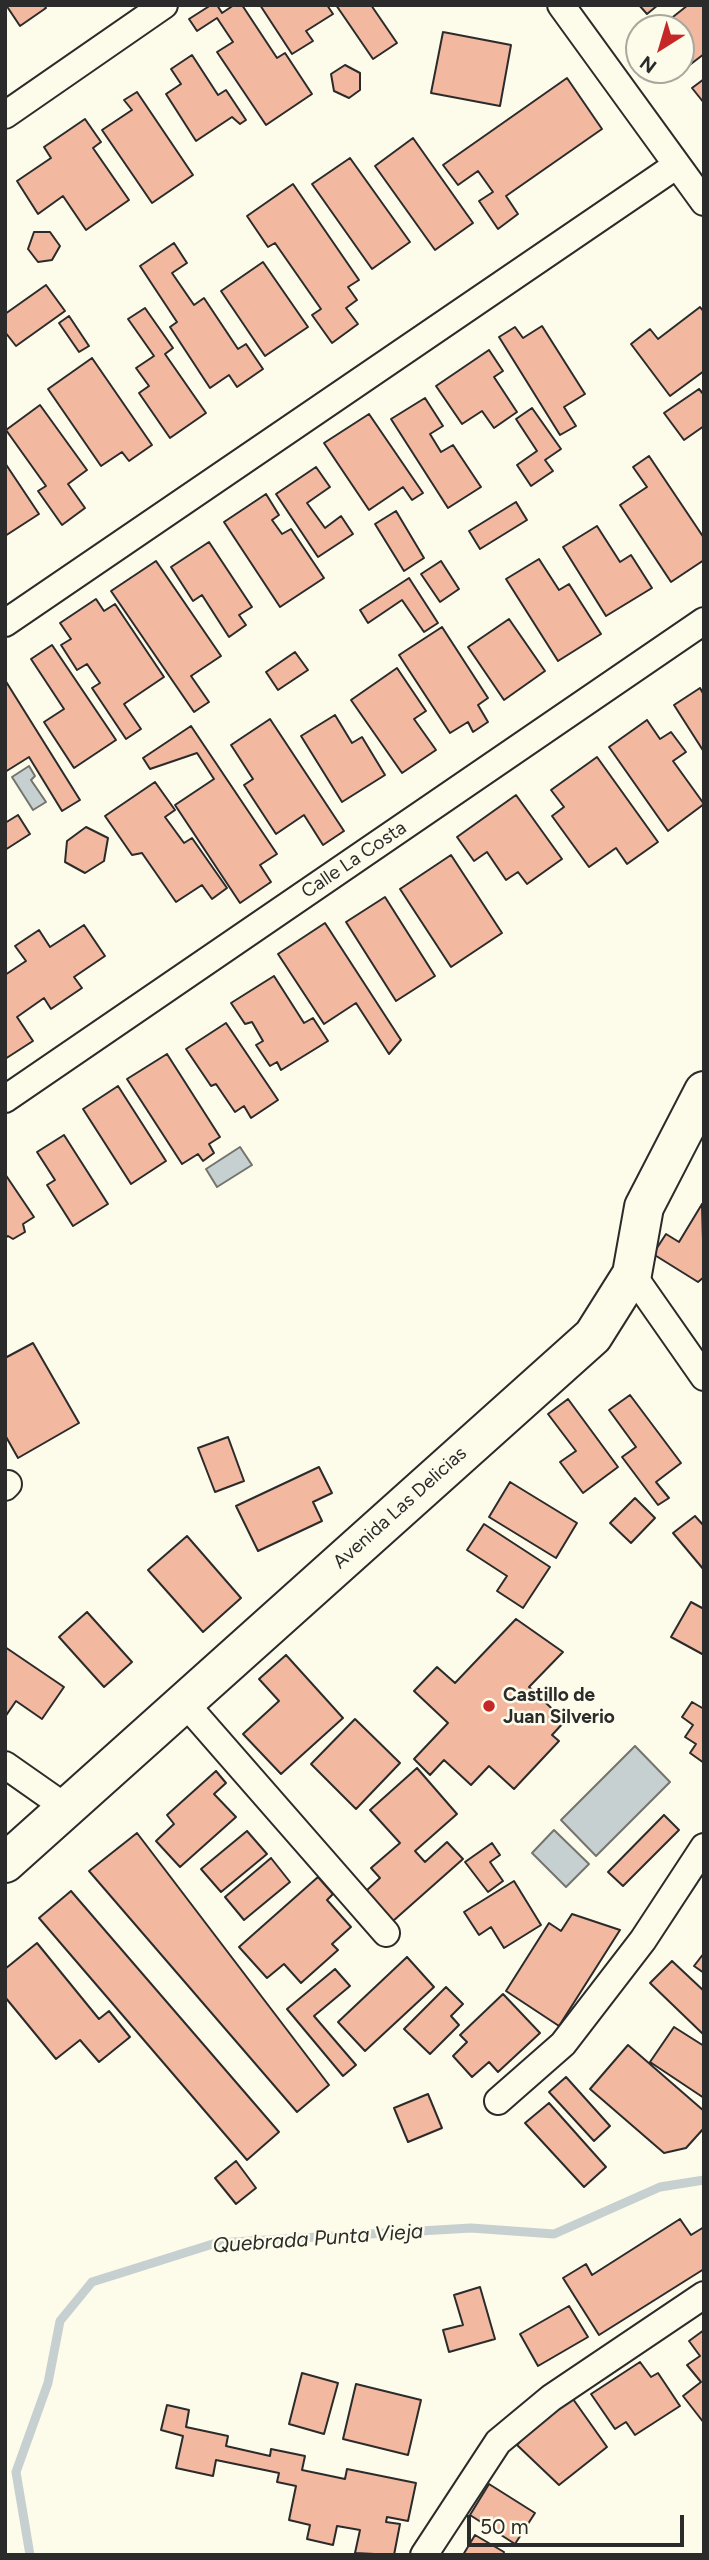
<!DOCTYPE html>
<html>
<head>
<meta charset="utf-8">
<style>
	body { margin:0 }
	#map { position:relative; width:709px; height:2560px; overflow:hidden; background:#fdfbea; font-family:Figtree,sans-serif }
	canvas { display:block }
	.frame { position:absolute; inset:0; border:7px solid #2b2b2b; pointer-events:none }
	.north { position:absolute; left:625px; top:14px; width:70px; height:70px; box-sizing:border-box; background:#fdfbea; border:2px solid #a9a89e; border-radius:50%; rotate:217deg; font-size:19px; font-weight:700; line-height:28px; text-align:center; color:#2b2b2b }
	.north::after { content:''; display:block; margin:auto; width:24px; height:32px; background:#c62828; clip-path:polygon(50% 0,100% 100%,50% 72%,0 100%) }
	.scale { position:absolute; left:467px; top:2515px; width:217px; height:32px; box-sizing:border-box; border:4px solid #2b2b2b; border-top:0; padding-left:9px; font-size:21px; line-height:24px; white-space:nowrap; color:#2b2b2b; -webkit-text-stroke:5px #fdfbea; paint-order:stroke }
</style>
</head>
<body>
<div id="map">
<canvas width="709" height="2560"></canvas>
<div class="frame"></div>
<div class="north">N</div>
<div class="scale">50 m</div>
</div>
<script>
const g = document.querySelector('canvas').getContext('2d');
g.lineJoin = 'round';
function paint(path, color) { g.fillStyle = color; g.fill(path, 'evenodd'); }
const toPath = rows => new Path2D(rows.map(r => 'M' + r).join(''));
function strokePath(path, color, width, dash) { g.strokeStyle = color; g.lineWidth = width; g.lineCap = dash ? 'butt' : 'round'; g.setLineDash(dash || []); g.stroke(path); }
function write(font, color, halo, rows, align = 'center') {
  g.font = font + ' Figtree,sans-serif'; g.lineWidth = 5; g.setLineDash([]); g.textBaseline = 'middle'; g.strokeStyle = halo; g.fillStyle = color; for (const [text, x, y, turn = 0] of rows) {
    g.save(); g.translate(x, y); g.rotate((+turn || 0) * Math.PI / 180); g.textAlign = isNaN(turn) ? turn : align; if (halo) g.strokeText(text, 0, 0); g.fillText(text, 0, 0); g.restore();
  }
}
const water = toPath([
	[29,766,35,776,31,780,46,802,33,810,12,777,29,766],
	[240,1147,252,1165,217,1187,206,1169,240,1147],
	[635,1746,670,1782,596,1856,561,1820,635,1746],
	[554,1830,589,1864,566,1887,532,1853,554,1830]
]);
paint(water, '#c7d0d0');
strokePath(water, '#74746e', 2);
strokePath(toPath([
	[30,2555,16,2472,48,2383,60,2321,92,2282,216,2243,471,2228,554,2234,660,2187,704,2180]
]), '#c7d0d0', 9);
const building = toPath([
	[6,5,44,5,46,8,20,26,6,5],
	[211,5,217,5,222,13,234,5,242,5,277,58,285,53,312,94,266,125,217,52,233,42,217,18,197,31,189,19,211,5],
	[260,5,327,5,333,14,306,31,313,41,292,54,260,5],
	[336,5,371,5,397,43,373,59,336,5],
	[639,5,658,5,647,14,639,5],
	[688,5,704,5,704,54,683,70,681,28,659,28,688,5],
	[443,32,511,45,500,106,431,93,443,32],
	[192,55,218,95,226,90,246,120,240,124,232,117,196,141,166,94,181,84,171,69,192,55],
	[345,65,360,73,360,90,349,98,334,91,331,74,345,65],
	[567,78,602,129,506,196,518,214,498,229,479,201,493,192,478,171,458,185,443,165,567,78],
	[704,79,704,103,692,88,704,79],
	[137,92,193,175,152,203,102,130,132,110,124,100,137,92],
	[85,119,101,142,93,148,129,200,86,230,63,196,38,214,17,181,51,158,44,147,85,119],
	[413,138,473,223,435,250,375,166,413,138],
	[350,158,410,242,372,269,312,184,350,158],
	[293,184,359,280,348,287,357,300,346,308,358,324,332,343,312,315,321,309,275,243,268,247,247,216,293,184],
	[34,232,50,232,60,246,52,260,38,262,28,249,34,232],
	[174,243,187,263,172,273,194,305,204,298,238,349,246,344,263,369,237,387,229,375,210,388,170,327,177,322,140,266,174,243],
	[263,262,308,327,265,356,221,291,263,262],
	[46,285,65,311,16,346,5,332,5,314,46,285],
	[700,307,704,312,704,371,670,396,631,344,650,329,658,339,700,307],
	[145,308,173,348,165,354,206,413,170,438,139,393,149,386,136,368,154,356,128,319,145,308],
	[69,316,89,346,79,352,59,323,69,316],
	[542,326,585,394,564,407,576,426,560,435,499,337,515,327,523,338,542,326],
	[489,350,503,371,494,377,517,412,494,428,482,411,462,424,436,386,489,350],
	[92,358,152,445,129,461,122,452,101,466,48,389,92,358],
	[699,389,704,395,704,426,684,440,664,413,699,389],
	[425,398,443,426,430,434,441,452,453,445,481,487,448,508,391,419,425,398],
	[40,405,87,470,68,484,85,508,62,525,38,491,46,486,6,430,40,405],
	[532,408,561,449,545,460,553,471,531,486,517,465,537,451,516,419,532,408],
	[369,414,423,493,412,500,403,487,369,510,324,443,369,414],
	[649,456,704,538,704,560,671,582,620,505,647,487,633,467,649,456],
	[5,463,39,514,5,536,5,463],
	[316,467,330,487,307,503,325,528,341,516,353,534,318,557,276,494,316,467],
	[266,494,279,515,272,520,282,534,291,529,324,578,280,607,224,522,266,494],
	[516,502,527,520,480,549,469,531,516,502],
	[396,511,424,558,404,571,375,524,396,511],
	[597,526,620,562,631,555,652,588,606,616,563,547,597,526],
	[209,542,252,607,239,615,246,625,229,637,202,595,193,601,171,567,209,542],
	[539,559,559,590,569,584,601,634,558,661,506,579,539,559],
	[156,561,221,656,191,676,209,702,194,712,111,591,156,561],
	[441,561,459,589,440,602,421,574,441,561],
	[409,578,438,623,424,632,402,600,368,623,360,610,409,578],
	[96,599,104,611,115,604,164,677,124,704,141,729,126,739,92,688,100,683,87,664,77,670,61,645,71,639,60,623,96,599],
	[509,619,545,671,504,700,468,647,509,619],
	[442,627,488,698,478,705,488,722,473,732,468,722,450,733,399,655,442,627],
	[52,645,116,740,74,768,44,722,64,709,31,659,52,645],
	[295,652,308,670,278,690,266,672,295,652],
	[397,668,426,711,414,719,436,750,402,773,351,700,397,668],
	[5,680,80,800,62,811,29,757,5,772,5,680],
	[700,688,704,695,704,752,674,705,700,688],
	[335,715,352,743,362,737,385,775,342,802,301,736,335,715],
	[270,719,344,831,323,845,304,815,276,834,244,785,253,779,231,745,270,719],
	[647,720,660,739,671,732,686,752,673,761,704,804,668,831,609,747,647,720],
	[191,726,277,854,260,865,271,882,240,903,175,805,214,779,197,753,150,769,143,758,191,726],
	[597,757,658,842,627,864,616,848,589,867,552,816,564,807,551,790,597,757],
	[155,782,175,810,165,817,184,843,192,838,227,888,212,899,202,885,176,902,142,853,132,855,105,816,155,782],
	[516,795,562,859,527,884,518,872,506,880,487,852,474,861,457,837,516,795],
	[18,815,30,834,5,850,5,823,18,815],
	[86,827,108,838,104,861,85,873,65,862,67,841,86,827],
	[451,855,502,933,451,967,400,889,451,855],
	[385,897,435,976,396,1001,346,922,385,897],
	[325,923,401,1040,389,1054,356,1003,324,1024,278,954,325,923],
	[84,925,105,956,74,977,82,988,51,1009,44,998,17,1017,33,1041,5,1059,5,975,26,961,15,946,39,930,50,947,84,925],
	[274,976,304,1023,313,1018,328,1041,281,1070,277,1062,270,1066,256,1045,263,1041,252,1022,245,1024,231,1003,274,976],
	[226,1023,278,1100,251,1118,244,1106,235,1112,216,1084,211,1086,186,1049,226,1023],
	[167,1054,220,1137,209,1144,214,1153,203,1161,198,1154,182,1164,127,1079,167,1054],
	[118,1086,166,1161,131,1184,83,1109,118,1086],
	[64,1135,108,1204,73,1226,47,1185,55,1180,37,1152,64,1135],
	[5,1174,34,1217,23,1224,25,1232,13,1239,8,1236,5,1238,5,1174],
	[702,1204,704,1277,698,1282,653,1254,666,1234,679,1242,702,1204],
	[33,1343,79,1423,18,1458,5,1435,5,1358,33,1343],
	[630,1395,681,1463,656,1482,669,1498,658,1505,622,1457,636,1447,609,1410,630,1395],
	[568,1399,618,1467,583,1493,560,1462,576,1451,548,1414,568,1399],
	[228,1437,244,1481,215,1492,198,1448,228,1437],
	[319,1467,332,1493,313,1502,322,1521,258,1551,236,1506,319,1467],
	[510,1482,577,1523,556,1558,489,1517,510,1482],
	[635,1498,655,1518,631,1543,610,1523,635,1498],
	[695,1516,704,1526,704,1570,673,1533,695,1516],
	[484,1524,550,1567,523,1608,497,1591,507,1576,467,1550,484,1524],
	[187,1536,241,1598,203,1632,148,1570,187,1536],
	[691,1602,704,1609,704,1655,671,1637,691,1602],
	[87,1612,132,1662,104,1687,59,1637,87,1612],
	[516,1619,563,1652,529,1687,565,1721,552,1735,559,1741,514,1789,489,1766,471,1785,444,1760,430,1775,414,1759,448,1723,414,1691,437,1667,455,1683,516,1619],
	[5,1647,64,1687,42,1719,16,1701,5,1717,5,1647],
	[286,1655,343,1718,281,1774,243,1734,279,1701,259,1679,286,1655],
	[692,1702,704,1709,704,1763,690,1753,696,1744,685,1737,693,1725,682,1717,692,1702],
	[355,1719,400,1763,356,1809,311,1764,355,1719],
	[417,1768,457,1814,415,1851,425,1862,447,1842,463,1859,393,1921,366,1891,380,1878,371,1868,400,1843,370,1810,417,1768],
	[216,1771,226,1783,214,1794,236,1817,180,1867,156,1841,174,1824,167,1815,216,1771],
	[664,1815,679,1830,623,1886,608,1872,664,1815],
	[247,1831,267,1854,221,1892,201,1869,247,1831],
	[137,1833,329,2085,297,2112,89,1871,137,1833],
	[492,1843,500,1855,490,1862,503,1881,488,1892,465,1862,492,1843],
	[271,1858,290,1882,244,1920,225,1897,271,1858],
	[318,1877,333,1894,327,1900,351,1927,332,1944,338,1950,301,1983,284,1964,267,1978,239,1947,318,1877],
	[514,1881,541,1925,504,1948,491,1927,479,1935,464,1912,514,1881],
	[71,1891,279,2132,247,2160,39,1918,71,1891],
	[572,1914,620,1930,559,2026,506,1991,549,1923,561,1931,572,1914],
	[37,1943,99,2019,109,2011,130,2037,99,2062,80,2040,56,2059,5,1997,5,1969,37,1943],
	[704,1953,704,1973,694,1966,704,1953],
	[407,1957,434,1987,365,2051,338,2022,407,1957],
	[672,1961,704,1991,704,2035,650,1983,672,1961],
	[335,1969,350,1986,314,2016,356,2065,343,2076,287,2009,335,1969],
	[446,1987,463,2004,451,2016,459,2025,430,2054,404,2029,446,1987],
	[503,1994,540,2033,498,2072,489,2062,472,2077,453,2056,467,2042,460,2035,503,1994],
	[674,2027,704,2046,704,2098,650,2062,674,2027],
	[628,2045,704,2111,704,2128,686,2148,664,2153,590,2089,628,2045],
	[566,2077,610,2126,594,2141,549,2092,566,2077],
	[428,2094,442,2128,408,2142,394,2108,428,2094],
	[549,2103,606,2167,584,2187,525,2123,549,2103],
	[236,2161,256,2188,236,2204,215,2178,236,2161],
	[680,2219,691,2235,704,2227,704,2269,599,2335,563,2278,586,2264,592,2275,680,2219],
	[480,2287,495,2339,449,2352,443,2330,463,2325,454,2295,480,2287],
	[569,2306,588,2337,538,2366,520,2334,569,2306],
	[704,2330,704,2423,683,2396,701,2382,687,2365,700,2356,689,2341,704,2330],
	[640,2362,651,2377,658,2373,680,2406,635,2435,626,2422,615,2429,591,2394,640,2362],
	[302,2373,338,2383,324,2434,289,2424,302,2373],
	[356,2384,421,2400,408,2455,343,2439,356,2384],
	[573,2399,607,2447,559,2485,517,2445,540,2419,573,2399],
	[167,2405,189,2410,186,2427,228,2436,226,2446,270,2456,271,2449,305,2456,302,2470,345,2479,347,2469,416,2483,408,2521,387,2517,386,2522,400,2524,394,2555,355,2553,360,2530,337,2526,333,2545,307,2539,310,2525,289,2520,296,2486,277,2482,279,2473,216,2460,213,2476,176,2468,183,2436,161,2430,167,2405],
	[489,2484,535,2513,515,2544,470,2515,489,2484],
	[475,2535,504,2552,503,2555,463,2555,475,2535]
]);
paint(building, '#f2b8a0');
strokePath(building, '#2b2b2b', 2);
const minor = toPath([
	[561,5,704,202],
	[5,115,164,5],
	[5,623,677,165],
	[5,1099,704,621],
	[632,1274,704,1377],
	[5,1487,8,1484],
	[184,1702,386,1933],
	[5,1765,65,1807],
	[498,2101,563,2044,643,1940,704,1847],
	[424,2555,498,2442,551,2398,704,2295]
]);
const primary = toPath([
	[5,1863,593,1336,632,1274,644,1207,704,1091]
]);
strokePath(minor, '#2b2b2b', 30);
strokePath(primary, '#2b2b2b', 42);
strokePath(minor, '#fdfbea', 26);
strokePath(primary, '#fdfbea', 38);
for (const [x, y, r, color] of [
	[489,1706,7,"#c62828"]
]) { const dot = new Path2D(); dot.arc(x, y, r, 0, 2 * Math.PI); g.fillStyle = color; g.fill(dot); strokePath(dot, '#fdfbea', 2.5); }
write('19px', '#2b2b2b', '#fdfbea', [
	["Calle La Costa",354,860,-34],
	["Avenida Las Delicias",400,1508,-42]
]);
write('bold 19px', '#2b2b2b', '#fdfbea', [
	["Castillo de",503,1695],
	["Juan Silverio",503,1717]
], 'left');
write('italic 21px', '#2b2b2b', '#fdfbea', [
	["Quebrada Punta Vieja",318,2239,-4]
]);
</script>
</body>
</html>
